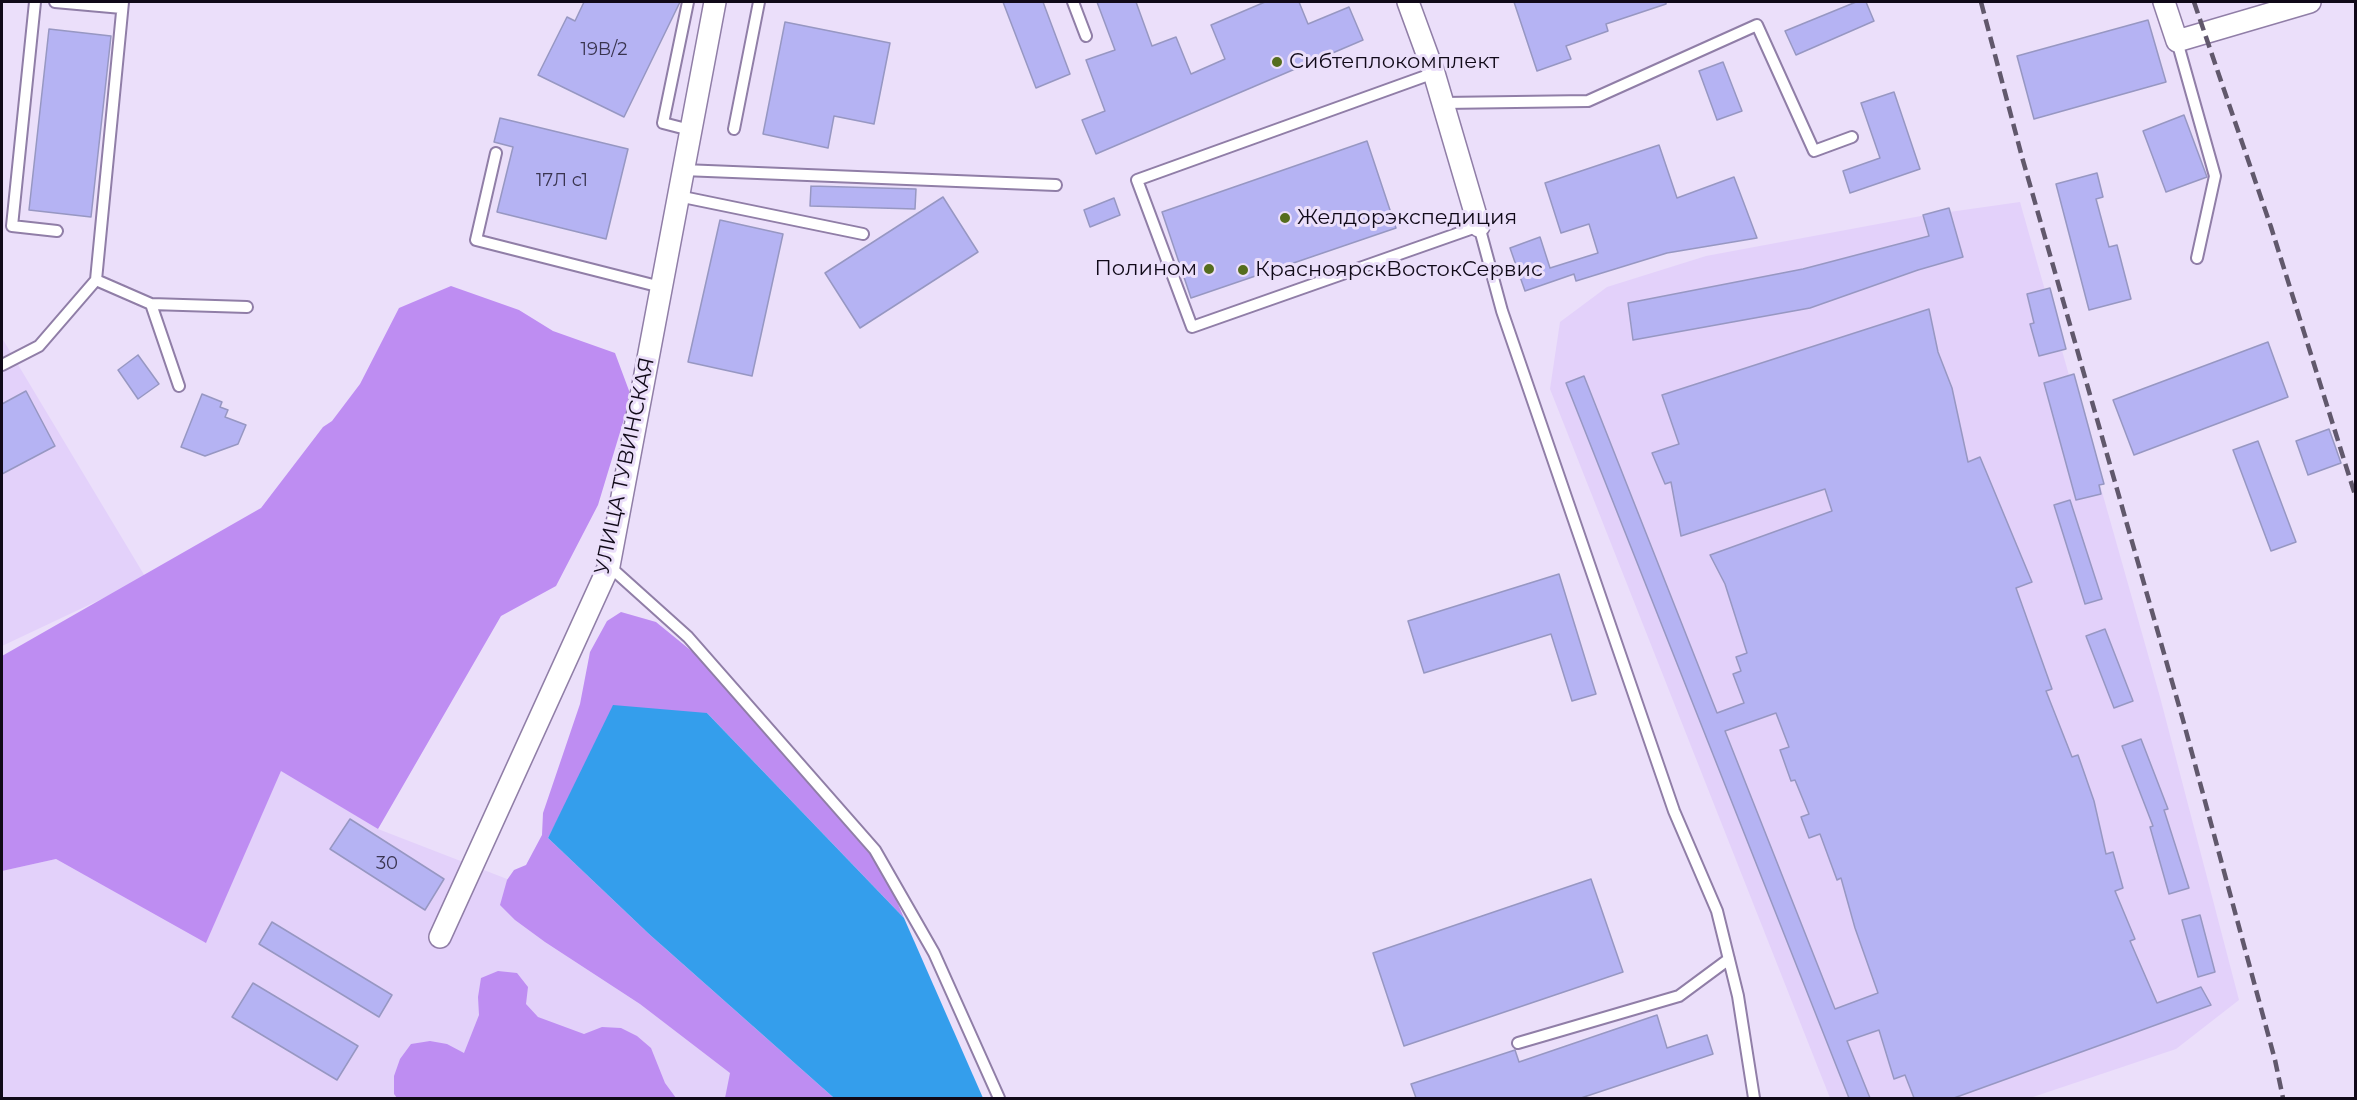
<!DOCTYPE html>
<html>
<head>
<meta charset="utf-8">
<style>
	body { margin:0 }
	#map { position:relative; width:2357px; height:1100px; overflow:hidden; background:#ebdffa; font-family:Montserrat,sans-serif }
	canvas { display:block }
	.frame { position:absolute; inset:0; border:3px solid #100918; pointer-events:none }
</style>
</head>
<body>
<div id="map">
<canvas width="2357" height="1100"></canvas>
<div class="frame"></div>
</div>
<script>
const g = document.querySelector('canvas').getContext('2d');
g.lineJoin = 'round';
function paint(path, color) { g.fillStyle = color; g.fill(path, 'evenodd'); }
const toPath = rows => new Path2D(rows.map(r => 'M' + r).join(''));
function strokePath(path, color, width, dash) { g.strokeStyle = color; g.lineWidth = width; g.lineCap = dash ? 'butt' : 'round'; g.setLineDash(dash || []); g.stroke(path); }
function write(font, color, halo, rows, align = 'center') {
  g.font = font + ' Montserrat,sans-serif'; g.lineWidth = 6; g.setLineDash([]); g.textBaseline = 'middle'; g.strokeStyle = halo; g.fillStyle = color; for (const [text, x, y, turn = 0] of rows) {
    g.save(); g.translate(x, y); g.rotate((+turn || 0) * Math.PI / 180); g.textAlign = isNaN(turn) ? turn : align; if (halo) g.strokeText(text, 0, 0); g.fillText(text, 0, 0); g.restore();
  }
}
paint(toPath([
	[2020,202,2160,697,2239,1000,2176,1049,2030,1098,1830,1098,1550,389,1560,322,1607,287,1706,256,1921,216],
	[2,338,146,578,2,646],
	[281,770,378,829,649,934,805,1098,2,1098,2,871,56,859,206,942]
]), '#e3d1fa');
paint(toPath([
	[451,286,519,310,553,331,615,353,631,396,598,505,556,586,501,616,378,829,281,771,206,943,56,859,2,871,2,656,261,508,323,427,332,421,360,384,399,308],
	[621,612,656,622,694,653,883,869,904,918,707,713,581,774,548,838,649,934,834,1098,725,1098,730,1073,640,1004,545,942,515,920,500,905,507,880,514,870,526,865,542,835,543,813,580,704,590,652,607,621],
	[498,971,517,973,528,987,526,1004,538,1017,584,1034,602,1027,621,1028,637,1036,651,1048,665,1083,676,1098,397,1098,394,1094,394,1076,400,1059,411,1044,430,1041,447,1044,464,1053,479,1015,478,997,481,978]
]), '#be8df2');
paint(toPath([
	[613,705,707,713,904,918,983,1098,834,1098,649,934,548,838]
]), '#349eec');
const building = toPath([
	[584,2,680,2,624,117,538,75,567,17,575,21,584,2],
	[1003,2,1043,2,1070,74,1036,88,1003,2],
	[1097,2,1136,2,1152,46,1176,37,1191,74,1225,59,1211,25,1265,2,1299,2,1308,24,1349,7,1363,40,1096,154,1082,120,1105,111,1086,60,1115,50,1097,2],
	[1514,2,1666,2,1666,4,1606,24,1608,31,1566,46,1571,59,1537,71,1514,2],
	[1856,2,1866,2,1874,21,1796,55,1785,31,1856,2],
	[2148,20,2166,82,2034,119,2017,56,2148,20],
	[785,22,890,43,874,124,834,116,828,148,763,134,785,22],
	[49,29,111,36,91,217,29,210,49,29],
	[1723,62,1742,111,1717,120,1699,71,1723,62],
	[1894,92,1920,169,1850,193,1843,171,1880,158,1861,103,1894,92],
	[2184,115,2207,177,2166,192,2143,131,2184,115],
	[500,118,628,149,606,239,497,212,513,147,494,142,500,118],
	[1367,141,1396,228,1191,298,1162,212,1367,141],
	[1659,145,1677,198,1734,177,1757,238,1667,253,1576,281,1574,274,1525,291,1510,248,1540,237,1550,268,1598,253,1589,224,1561,233,1545,183,1659,145],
	[2097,173,2103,197,2096,199,2109,247,2117,245,2131,299,2089,310,2056,184,2097,173],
	[811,186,916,189,915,209,810,206,811,186],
	[943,197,978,252,860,328,825,273,943,197],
	[1114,198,1120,215,1090,227,1084,210,1114,198],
	[1949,208,1963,257,1918,270,1810,308,1633,340,1628,303,1803,269,1929,236,1923,215,1949,208],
	[720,220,783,234,752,376,688,362,720,220],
	[2050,288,2066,349,2039,356,2030,324,2034,323,2027,294,2050,288],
	[1929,309,1938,352,1952,388,1968,462,1980,457,2032,582,2016,588,2052,689,2046,691,2072,757,2078,755,2094,801,2106,854,2113,852,2123,888,2115,891,2135,939,2130,941,2157,1003,2201,987,2211,1005,1954,1098,1914,1098,1905,1075,1894,1079,1879,1030,1847,1041,1870,1098,1849,1098,1566,383,1584,376,1717,713,1744,703,1733,674,1741,671,1736,657,1747,653,1725,584,1710,555,1832,511,1825,489,1681,536,1671,482,1665,484,1652,453,1679,444,1662,395,1929,309],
	[1776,713,1789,747,1780,750,1791,781,1795,780,1809,814,1801,817,1809,838,1820,834,1837,880,1841,878,1855,928,1878,993,1835,1009,1725,731,1776,713],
	[2268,342,2288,397,2134,455,2113,400,2268,342],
	[138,355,159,384,138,399,118,370,138,355],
	[2074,374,2104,484,2099,485,2101,494,2076,500,2044,383,2074,374],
	[26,391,55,446,2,474,2,404,26,391],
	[202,394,222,402,220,407,228,410,225,417,246,425,238,444,205,456,181,447,202,394],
	[2329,429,2341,463,2308,475,2296,441,2329,429],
	[2258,441,2296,542,2271,551,2233,450,2258,441],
	[2070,500,2102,599,2085,604,2054,505,2070,500],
	[1559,574,1596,694,1572,701,1551,634,1424,673,1408,621,1559,574],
	[2105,629,2133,701,2114,708,2086,636,2105,629],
	[2141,739,2168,809,2164,810,2189,888,2169,894,2150,827,2153,826,2122,746,2141,739],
	[350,819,444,879,425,910,330,849,350,819],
	[1591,879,1623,972,1404,1046,1373,953,1591,879],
	[2200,915,2215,972,2198,977,2182,920,2200,915],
	[272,922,392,995,379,1017,259,944,272,922],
	[253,983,358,1046,337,1080,232,1017,253,983],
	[1657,1015,1667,1048,1707,1035,1713,1054,1581,1098,1416,1098,1411,1084,1515,1050,1519,1062,1657,1015]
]);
paint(building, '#b5b3f3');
strokePath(building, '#9797c2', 1.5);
const lane = toPath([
	[35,2,12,226,57,231],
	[55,2,122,8],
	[688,2,663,123,690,130],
	[1073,2,1086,36],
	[2177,41,2215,176,2197,258],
	[1434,73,1137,180,1192,327,1479,226,1502,311,1674,811,1717,911,1738,996,1754,1098],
	[1443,103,1588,101,1757,25,1814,151,1852,137],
	[734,129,759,2],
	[496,153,476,240,661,287],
	[683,170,1056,185],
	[678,196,863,234],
	[96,280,151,304,247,307],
	[151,304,179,386],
	[2,365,39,346,96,280,123,2],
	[609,566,688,637,875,850,934,953,999,1098],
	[1518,1043,1679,996,1729,959]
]);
const street = toPath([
	[1408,2,1434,73,1479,226],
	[2164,2,2177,41,2310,2],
	[440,937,609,566,715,2]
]);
strokePath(lane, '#907ea7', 14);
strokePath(street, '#907ea7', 24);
strokePath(lane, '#fff', 10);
strokePath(street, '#fff', 21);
strokePath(toPath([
	[1981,2,2022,157,2183,720,2275,1060,2283,1098],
	[2194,2,2271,227,2356,498]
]), '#61586c', 4.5, [12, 6]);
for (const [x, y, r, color] of [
	[1277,62,6,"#556d1e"],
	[1285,218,6,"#556d1e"],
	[1209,269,6,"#556d1e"],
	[1243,270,6,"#556d1e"]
]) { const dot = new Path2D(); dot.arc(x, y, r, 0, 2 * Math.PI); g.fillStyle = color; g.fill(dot); strokePath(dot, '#ebdffa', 2); }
write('18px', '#39344f', null, [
	["19В/2",604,50],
	["17Л с1",562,181],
	["30",387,864]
]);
write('21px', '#100918', '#ebdffa', [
	["Сибтеплокомплект",1289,62],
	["Желдорэкспедиция",1297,218],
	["Полином",1197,269,"right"],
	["КрасноярскВостокСервис",1255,270]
], 'left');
write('21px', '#100918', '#ebdffa', [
	["УЛИЦА ТУВИНСКАЯ",625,466,-78]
]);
</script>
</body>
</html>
